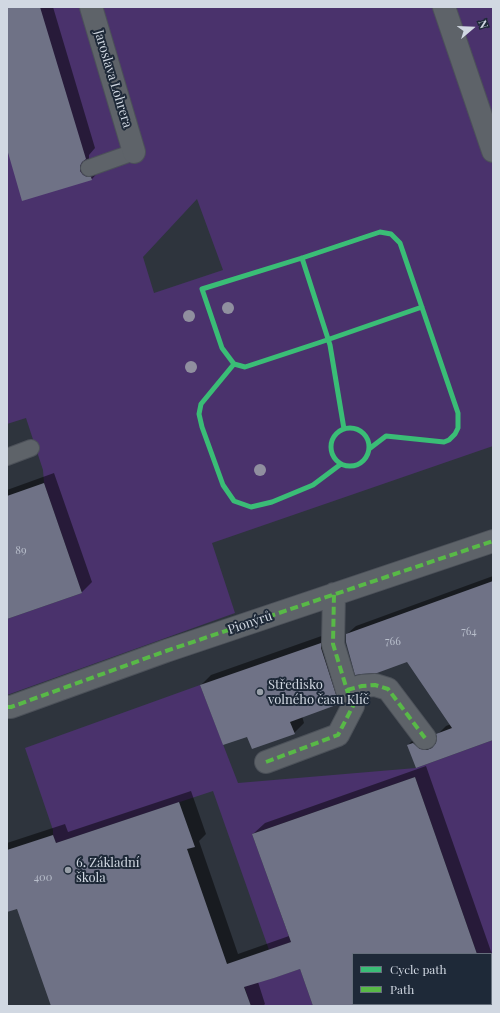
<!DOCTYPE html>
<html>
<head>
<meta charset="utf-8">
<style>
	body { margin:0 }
	#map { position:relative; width:500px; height:1013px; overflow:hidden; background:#2e343d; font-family:"Playfair Display",serif }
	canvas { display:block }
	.frame { position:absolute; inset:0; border:8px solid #d1d8e2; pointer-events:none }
	.legend { position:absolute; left:352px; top:953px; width:140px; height:52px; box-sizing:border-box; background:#1e2938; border:1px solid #666f7c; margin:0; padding:5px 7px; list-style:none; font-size:12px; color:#d1d8e2 }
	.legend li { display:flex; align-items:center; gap:8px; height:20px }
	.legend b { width:20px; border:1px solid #666f7c }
	.north { position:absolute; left:452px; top:8px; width:40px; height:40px; -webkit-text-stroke:3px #1e2938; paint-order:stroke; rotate:71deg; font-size:11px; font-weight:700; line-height:16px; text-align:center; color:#d1d8e2 }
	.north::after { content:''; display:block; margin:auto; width:14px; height:18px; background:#d1d8e2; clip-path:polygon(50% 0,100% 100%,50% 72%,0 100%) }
</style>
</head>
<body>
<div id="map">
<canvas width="500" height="1013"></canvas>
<div class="frame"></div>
<ul class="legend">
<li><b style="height:5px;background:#3abd76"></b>Cycle path</li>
<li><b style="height:5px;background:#58b947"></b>Path</li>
</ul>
<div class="north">N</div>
</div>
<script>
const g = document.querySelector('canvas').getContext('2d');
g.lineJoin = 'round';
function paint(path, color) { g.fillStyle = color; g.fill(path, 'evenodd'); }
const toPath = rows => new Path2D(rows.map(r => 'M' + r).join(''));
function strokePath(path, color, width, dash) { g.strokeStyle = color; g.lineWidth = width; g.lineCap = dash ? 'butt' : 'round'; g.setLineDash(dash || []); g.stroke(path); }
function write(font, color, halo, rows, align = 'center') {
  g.font = font + ' "Playfair Display",serif'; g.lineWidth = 4; g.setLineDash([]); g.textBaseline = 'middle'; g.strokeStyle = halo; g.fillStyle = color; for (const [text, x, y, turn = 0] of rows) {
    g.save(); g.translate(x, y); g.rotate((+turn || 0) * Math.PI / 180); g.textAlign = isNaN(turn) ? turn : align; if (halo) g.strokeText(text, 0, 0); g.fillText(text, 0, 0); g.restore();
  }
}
paint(toPath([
	[7,7,493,7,493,446,212,543,235,613,7,695,7,619,82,593,44,483,43,470,26,418,7,424],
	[197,199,223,270,154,293,143,257],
	[200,685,238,783,416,768,493,740,493,1006,422,1006,428,1004,491,1004,491,954,477,954,415,777,252,834,291,942,269,950,213,791,56,843,53,835,53,830,25,748],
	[300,969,313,1006,251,1006,243,983,267,980]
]), '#4a326c');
paint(toPath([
	[7,7,53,7,95,148,89,155,89,161,101,169,92,179,7,145],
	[54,473,92,582,82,592,7,618,7,490],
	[493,576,493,738,416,766,408,745,417,736,429,741,436,742,438,734,446,726,451,724,408,661,347,634,356,626],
	[330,633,349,693,338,703,302,716,304,723,294,733,248,735,201,685,211,675],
	[426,766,493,957,493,976,491,978,491,954,353,954,353,1004,425,1004,419,1006,314,1006,300,968,258,982,265,1004,263,1006,52,1006,17,907,7,911,7,843,65,824,68,832,191,791,206,834,199,841,238,954,289,936,253,834,265,823]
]), '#0007');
paint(toPath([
	[7,7,40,7,86,159,82,162,80,166,80,171,83,175,87,177,91,177,92,180,22,201,7,149],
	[44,483,82,593,7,619,7,496],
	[493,581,493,740,416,768,407,745,413,743,420,749,427,750,432,748,436,743,437,737,436,734,452,728,407,662,377,673,361,674,355,675,346,642,346,634],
	[321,643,321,648,339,704,290,722,295,734,252,749,247,737,223,745,200,685],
	[415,777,477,954,353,954,353,1006,313,1006,300,969,274,978,244,987,251,1006,51,1006,17,909,7,912,7,850,53,835,56,843,179,802,195,847,187,849,227,964,291,942,252,834]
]), '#6f7286');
const service = toPath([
	[89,168,134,152],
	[7,457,31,448]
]);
const pedestrian = toPath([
	[347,690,362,686,375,685,388,689,425,738],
	[7,707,11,707,166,651,493,541],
	[266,762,338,735,353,706,347,690,333,644,334,594]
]);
const minor = toPath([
	[91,7,134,152],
	[444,7,493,151]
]);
strokePath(service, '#4c5159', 18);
strokePath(pedestrian, '#4c5159', 24);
strokePath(minor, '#4c5159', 24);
strokePath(service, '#5e6369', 16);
strokePath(pedestrian, '#5e6369', 22);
strokePath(minor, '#5e6369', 22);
strokePath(toPath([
	[347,690,362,686,375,685,388,689,425,738],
	[7,707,11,707,166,651,493,541],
	[266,762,338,735,353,706,347,690,333,644,334,594]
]), '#58b947', 4, [8, 4]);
strokePath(toPath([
	[302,258,330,345,344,429],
	[234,364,201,404,199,414,202,427,223,485,234,501,251,507,272,502,313,485,341,464],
	'331 447a19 19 0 1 1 38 0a19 19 0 1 1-38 0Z',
	[369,449,386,436,444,442,449,440,455,434,458,428,458,413,400,243,391,234,380,232,302,258,202,289,222,348,234,364,245,367,321,342,422,307]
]), '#3abd76', 5);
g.fillStyle = '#908f9f';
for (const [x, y] of [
	[228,308],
	[189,316],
	[191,367],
	[260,470]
]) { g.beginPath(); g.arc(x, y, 6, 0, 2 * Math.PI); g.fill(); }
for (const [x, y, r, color] of [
	[260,692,4,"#989fa8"],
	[68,870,4,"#989fa8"]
]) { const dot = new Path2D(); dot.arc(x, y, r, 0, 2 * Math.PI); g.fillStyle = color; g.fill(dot); strokePath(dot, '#1e2938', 1.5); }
write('11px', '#b8becb', null, [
	["89",21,551],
	["764",469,632],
	["766",393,642],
	["400",43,878]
]);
write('13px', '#d1d8e2', '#1e2938', [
	["Jaroslava Lohrera",113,79,73],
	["Pionýrů",250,623,-19]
]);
write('13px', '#d1d8e2', '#1e2938', [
	["Středisko",268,685],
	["volného času Klíč",268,700],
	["6. Základní",76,863],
	["škola",76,878]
], 'left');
</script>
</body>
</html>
